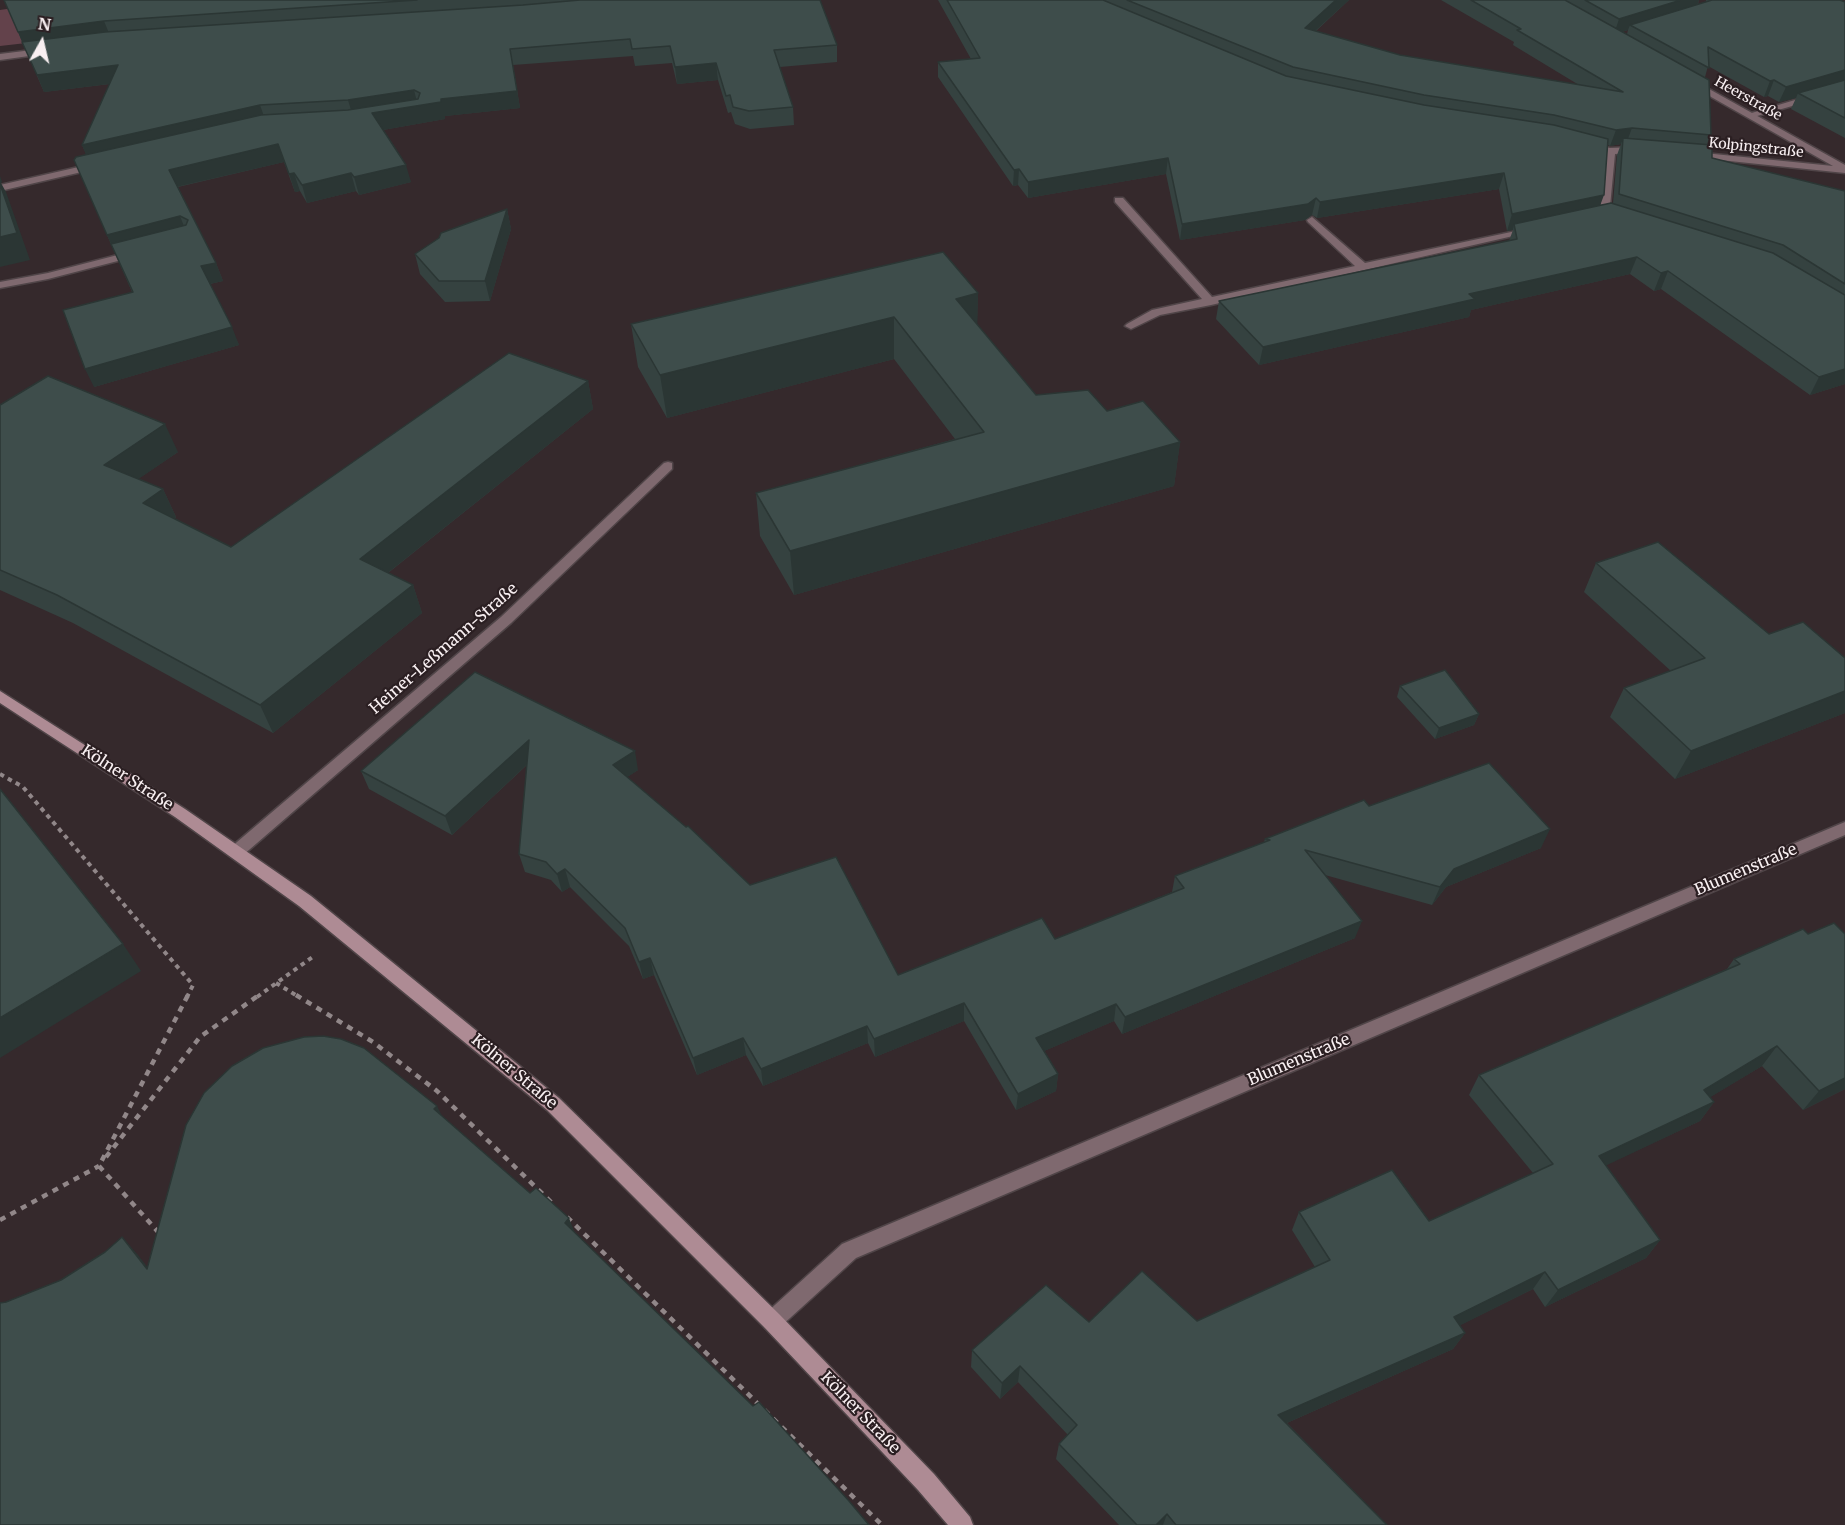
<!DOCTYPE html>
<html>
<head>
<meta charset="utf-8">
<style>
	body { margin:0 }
	#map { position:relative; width:1845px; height:1525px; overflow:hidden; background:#35292c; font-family:Merriweather,serif }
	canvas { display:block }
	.north { position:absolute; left:12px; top:12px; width:60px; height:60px; -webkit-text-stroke:4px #2b1f22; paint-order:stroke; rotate:8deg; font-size:16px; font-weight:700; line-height:24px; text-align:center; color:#f8eff1 }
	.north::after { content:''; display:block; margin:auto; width:21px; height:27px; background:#f8eff1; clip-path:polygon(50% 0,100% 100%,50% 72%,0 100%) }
</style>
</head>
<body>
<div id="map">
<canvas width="1845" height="1525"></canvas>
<div class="north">N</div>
</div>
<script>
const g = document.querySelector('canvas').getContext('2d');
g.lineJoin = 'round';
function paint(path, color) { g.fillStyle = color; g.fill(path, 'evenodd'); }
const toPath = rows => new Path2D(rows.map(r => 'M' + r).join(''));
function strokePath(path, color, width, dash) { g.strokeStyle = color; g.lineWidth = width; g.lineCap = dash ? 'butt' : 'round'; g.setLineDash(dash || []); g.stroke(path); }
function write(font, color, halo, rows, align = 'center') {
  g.font = font + ' Merriweather,serif'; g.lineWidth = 4.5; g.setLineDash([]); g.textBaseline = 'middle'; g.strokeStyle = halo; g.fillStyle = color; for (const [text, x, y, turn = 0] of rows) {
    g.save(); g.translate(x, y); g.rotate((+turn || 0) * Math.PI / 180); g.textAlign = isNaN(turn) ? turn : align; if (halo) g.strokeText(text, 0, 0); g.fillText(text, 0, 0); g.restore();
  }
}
paint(toPath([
	[69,0,62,39,0,46,0,10]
]), '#63424b');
const lane = toPath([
	[1845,85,1845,91,1750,118,1745,115,1845,85],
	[137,250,141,251,141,255,48,279,0,288,0,282,48,273,137,250]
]);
const street = toPath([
	[48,48,52,51,51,53,0,60,0,54,48,48],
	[1693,80,1845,165,1845,173,1691,157,1691,153,1694,152,1833,166,1690,85,1690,81,1693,80],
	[1587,142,1610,148,1637,147,1642,150,1637,153,1615,154,1609,217,1600,215,1605,153,1584,147,1582,145,1587,142],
	[96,163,101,166,99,168,0,191,0,185,96,163],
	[1115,198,1123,198,1212,297,1355,266,1308,222,1307,220,1312,217,1365,263,1530,228,1535,231,1211,305,1160,315,1131,329,1125,326,1127,324,1152,310,1202,299,1115,202,1115,198],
	[668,462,672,463,672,469,511,623,242,856,230,856,228,852,230,848,501,617,664,463,668,462],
	[1845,822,1845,835,856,1258,779,1328,772,1331,765,1328,762,1321,765,1314,842,1244,1845,822]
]);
const secondary = toPath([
	[0,691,185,809,311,896,559,1098,779,1314,934,1474,970,1517,973,1525,948,1525,918,1490,765,1328,547,1110,299,906,175,817,0,703,0,691]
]);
strokePath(lane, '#504548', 3);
strokePath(street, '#504548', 3);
strokePath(secondary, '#504548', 3);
strokePath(toPath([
	[0,774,23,787,193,985,187,997],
	[276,983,299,997],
	[257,997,314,956]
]), '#918789', 4, [4.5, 4.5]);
strokePath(toPath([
	[296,995,373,1042,437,1091,553,1204],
	[106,1157,200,1037,259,995],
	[567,1217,882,1525],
	[0,1220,99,1166],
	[159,1233,99,1166,188,995]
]), '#918789', 4.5, [6, 6]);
paint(lane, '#7f696f');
paint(street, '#7f696f');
paint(secondary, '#ae8b94');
paint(toPath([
	[4,0,820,0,837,45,837,62,780,67,793,107,794,125,750,129,735,124,731,112,728,113,718,80,677,84,672,63,635,66,633,56,513,65,520,108,445,116,445,119,383,130,411,182,359,195,356,191,307,203,300,191,295,192,284,162,178,187,216,263,223,281,210,284,239,345,94,387,132,292,74,160,86,154,82,145,110,84,44,92],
	[938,0,1349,0,1316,31,1400,55,1579,85,1513,45,1514,42,1441,0,1699,0,1698,4,1706,2,1706,0,1840,0,1845,2,1845,138,1791,109,1796,98,1779,102,1768,96,1764,97,1708,66,1705,77,1711,135,1707,144,1712,158,1845,191,1845,384,1810,395,1661,289,1654,291,1630,274,1471,310,1469,317,1259,365,1216,319,1219,301,1509,241,1513,230,1507,231,1499,189,1317,218,1312,215,1305,220,1180,240,1166,174,1028,198,1018,185,1013,186,938,77,938,62,971,59],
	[1628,30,1627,34,1622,32],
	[1621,144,1617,155,1613,203,1600,205,1608,145,1610,146],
	[507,209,511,229,490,301,445,302,420,274,415,254],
	[978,293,977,324,1036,395,1107,411,1180,442,1174,486,794,595,760,536,756,493,955,439,894,359,667,418,638,367,631,324],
	[588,381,593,409,388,573,413,585,422,613,273,733,73,623,0,590,0,405,178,452,138,479,163,489,176,517,174,519,231,547],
	[1596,563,1769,634,1845,658,1845,713,1675,779,1610,717,1624,688,1671,671,1584,592],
	[475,672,638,770,627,777,750,885,898,975,1055,939,1172,892,1175,876,1264,842,1265,839,1369,806,1541,848,1446,887,1432,905,1325,875,1355,938,1122,1034,1114,1021,1044,1051,1058,1074,1056,1091,1016,1110,964,1021,875,1057,868,1043,763,1086,746,1055,697,1075,654,975,643,979,629,946,570,887,562,892,551,880,525,872,519,854,527,765,452,835,369,789,361,771],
	[1400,686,1479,714,1474,725,1435,739,1397,697],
	[1808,934,1845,934,1845,1089,1803,1110,1762,1066,1710,1097,1714,1102,1700,1121,1606,1165,1660,1240,1646,1258,1545,1307,1533,1289,1460,1325,1465,1333,1453,1349,1287,1423,1387,1525,1119,1525,1056,1459,1059,1444,1068,1435,1018,1382,1000,1399,971,1367,972,1350,1089,1322,1197,1321,1315,1267,1292,1230,1299,1212,1429,1221,1533,1173,1469,1095,1479,1075,1727,969,1734,959]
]), '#354240');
paint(toPath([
	[1336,0,1349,0,1302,43,1305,28],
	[1681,0,1699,0,1696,8,1630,25,1628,30,1614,34,1619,19],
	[104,21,111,38,25,49,18,32],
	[510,49,520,108,445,116,445,119,377,131,353,117,348,100,414,90,418,106,441,99],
	[716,63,718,80,677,84,675,67],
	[118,65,125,82,44,92,37,75],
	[1845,70,1845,84,1798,93,1796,98,1779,102,1786,87],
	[1774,80,1768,96,1764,97,1770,81],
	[260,105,266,122,89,162,82,145],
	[1632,128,1626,144,1623,138,1621,144,1610,146,1616,130],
	[278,144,284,162,176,187,169,170],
	[1168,158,1166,174,1028,198,1028,182],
	[406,165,411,182,359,195,354,177],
	[1019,169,1018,185,1013,186,1014,170],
	[294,173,300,191,295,192,289,174],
	[351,173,356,191,307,203,302,185],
	[1504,173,1499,189,1317,218,1320,202],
	[0,176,2,182,1,183,6,192,30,260,0,267],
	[1604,195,1598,211,1514,224,1513,230,1507,231,1512,214],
	[1316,198,1312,215,1305,220,1180,240,1182,224],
	[507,209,511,229,490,301,485,281],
	[180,216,187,234,115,253,107,235],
	[1637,257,1630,274,1471,310,1469,317,1259,365,1263,347,1469,294],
	[216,263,223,281,209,284,201,266],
	[1668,271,1661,289,1654,291,1661,273],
	[978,293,977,335,956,299],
	[894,317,894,359,667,418,660,375],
	[232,327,239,345,94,387,85,369],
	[1845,369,1845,384,1810,395,1819,377],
	[588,381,593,409,370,587,360,559],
	[165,424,178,452,118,493,104,465],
	[1180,442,1174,486,794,595,790,551],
	[163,489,176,517,156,531,143,503],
	[413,585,422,613,273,733,260,705],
	[1845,691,1845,713,1675,779,1691,751],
	[1479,714,1474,725,1435,739,1439,728],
	[529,740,534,758,452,835,445,816],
	[635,751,638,770,617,784,613,765],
	[1550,829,1541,848,1446,887,1432,905,1440,887,1454,869],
	[565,869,570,887,562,892,557,874],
	[1362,921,1355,938,1122,1034,1125,1017],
	[123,944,141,971,0,1058,0,1018],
	[650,958,654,975,643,979,639,962],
	[964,1003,964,1021,875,1057,874,1039],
	[1116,1004,1114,1021,1035,1055,1036,1038],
	[867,1026,868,1043,763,1086,761,1069],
	[743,1038,746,1055,697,1075,693,1058],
	[1777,1046,1762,1066,1689,1110,1704,1090],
	[1058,1074,1056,1091,1016,1110,1018,1094],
	[1845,1078,1845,1089,1803,1110,1819,1091],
	[1714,1102,1700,1121,1586,1175,1599,1156],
	[437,1106,446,1124,434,1109],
	[569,1218,576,1236,565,1223],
	[122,1237,138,1255,163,1287,147,1269],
	[1660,1240,1646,1258,1545,1307,1558,1290],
	[1545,1272,1533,1289,1443,1334,1454,1317],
	[1465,1333,1453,1349,1271,1430,1278,1415],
	[1020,1366,1018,1382,1000,1399,1002,1383],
	[1167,1514,1163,1525,1156,1525]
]), '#2b3634');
const building = toPath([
	[4,0,417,0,104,21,18,32,4,0],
	[580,0,820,0,837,45,774,50,793,107,749,111,733,107,730,95,726,96,716,63,675,67,670,46,632,49,630,39,510,49,517,91,441,99,441,102,372,113,406,165,354,177,351,173,302,185,294,173,289,174,278,144,169,170,216,263,201,266,232,327,85,369,63,310,133,292,111,244,186,225,188,220,180,216,107,235,74,160,76,157,261,115,348,110,418,99,420,93,414,90,348,100,260,105,82,145,118,65,37,75,22,42,105,32,523,5,580,0],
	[947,0,1103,0,1286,76,1424,105,1554,125,1608,139,1604,195,1512,214,1504,173,1320,202,1316,198,1308,204,1182,224,1168,158,1028,182,1019,169,1014,170,938,62,980,58,947,0],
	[1127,0,1336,0,1305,28,1400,55,1623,92,1517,30,1521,29,1471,0,1565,0,1709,80,1711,135,1632,128,1616,130,1554,115,1424,95,1293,67,1127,0],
	[1585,0,1681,0,1619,19,1585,0],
	[1712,0,1840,0,1845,2,1845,70,1786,87,1774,80,1770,81,1708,47,1709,68,1630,25,1712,0],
	[1845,80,1845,118,1798,93,1845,80],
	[1623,138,1712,145,1712,158,1845,191,1845,284,1783,245,1619,194,1623,138],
	[0,184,17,233,0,237,0,184],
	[1611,203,1773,253,1845,295,1845,369,1819,377,1668,271,1661,273,1637,257,1469,294,1475,299,1263,347,1219,301,1517,239,1514,224,1611,203],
	[507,209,485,281,439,281,415,254,439,238,441,233,507,209],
	[943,252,978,293,956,299,1036,395,1088,390,1107,411,1143,401,1180,442,790,551,756,493,984,432,894,317,660,375,631,324,943,252],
	[509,353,588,381,360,559,413,585,260,705,57,595,0,570,0,405,48,376,165,424,104,465,163,489,143,503,231,547,509,353],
	[1658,542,1769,634,1803,622,1845,658,1845,691,1691,751,1624,688,1705,658,1596,563,1658,542],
	[1445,670,1479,714,1439,728,1400,686,1445,670],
	[475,672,635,751,613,765,686,827,688,826,750,885,836,857,898,975,1042,918,1055,939,1184,888,1175,876,1270,840,1265,839,1364,800,1369,806,1489,763,1550,829,1454,869,1440,887,1305,850,1362,921,1125,1017,1116,1004,1036,1038,1058,1074,1018,1094,964,1003,874,1039,867,1026,761,1069,743,1038,693,1058,650,958,639,962,625,928,565,869,557,874,546,862,519,854,529,740,445,816,361,771,475,672],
	[0,789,123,944,0,1018,0,789],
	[1834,923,1845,934,1845,1078,1819,1091,1777,1046,1704,1090,1714,1102,1599,1156,1660,1240,1558,1290,1545,1272,1454,1317,1465,1333,1278,1415,1387,1525,1176,1525,1167,1514,1156,1525,1137,1525,1059,1444,1077,1425,1020,1366,1002,1383,972,1350,1046,1285,1089,1322,1142,1271,1197,1321,1330,1260,1299,1212,1392,1170,1429,1221,1553,1164,1479,1075,1740,964,1734,959,1803,929,1808,934,1834,923],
	[323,1036,341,1039,364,1048,437,1106,434,1109,530,1193,536,1188,569,1218,565,1223,753,1406,759,1402,849,1501,869,1525,0,1525,0,1303,6,1302,61,1280,105,1252,122,1237,147,1269,186,1125,204,1093,232,1066,263,1048,304,1037,323,1036]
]);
paint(building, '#3e4d4b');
strokePath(building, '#2b3634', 1.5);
write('14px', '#f8eff1', '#2b1f22', [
	["Heerstraße",1748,99,29],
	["Kolpingstraße",1756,148,6]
]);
write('16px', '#f8eff1', '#2b1f22', [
	["Heiner-Leßmann-Straße",444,649,-41],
	["Kölner Straße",127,778,33],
	["Blumenstraße",1746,870,-23],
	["Blumenstraße",1299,1060,-23],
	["Kölner Straße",514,1072,40],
	["Kölner Straße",860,1413,46]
]);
</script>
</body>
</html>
